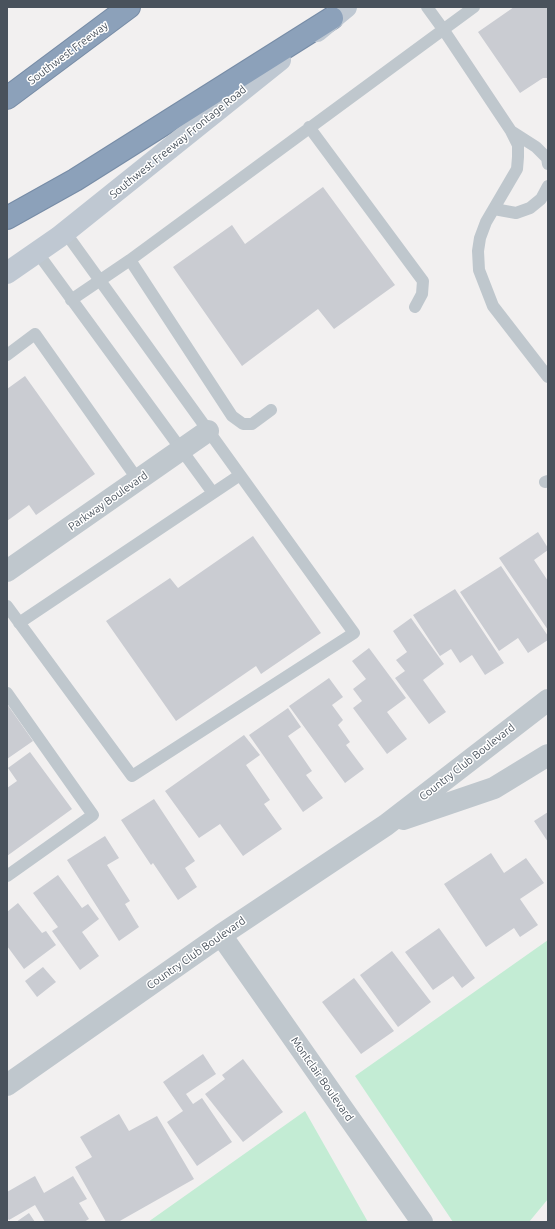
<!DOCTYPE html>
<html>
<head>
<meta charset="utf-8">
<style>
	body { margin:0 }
	#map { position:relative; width:555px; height:1229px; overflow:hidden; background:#f2f0f0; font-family:Ubuntu,sans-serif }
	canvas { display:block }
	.frame { position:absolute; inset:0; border:8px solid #49525c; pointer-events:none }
</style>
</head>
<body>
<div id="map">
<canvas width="555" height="1229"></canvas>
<div class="frame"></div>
</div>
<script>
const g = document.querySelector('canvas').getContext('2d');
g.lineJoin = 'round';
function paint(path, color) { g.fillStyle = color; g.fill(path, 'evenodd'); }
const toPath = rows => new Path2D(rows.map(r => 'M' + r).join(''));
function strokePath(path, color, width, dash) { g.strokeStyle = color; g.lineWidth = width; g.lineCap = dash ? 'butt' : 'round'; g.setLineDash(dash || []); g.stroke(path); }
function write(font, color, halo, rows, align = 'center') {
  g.font = font + ' Ubuntu,sans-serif'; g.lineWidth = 3; g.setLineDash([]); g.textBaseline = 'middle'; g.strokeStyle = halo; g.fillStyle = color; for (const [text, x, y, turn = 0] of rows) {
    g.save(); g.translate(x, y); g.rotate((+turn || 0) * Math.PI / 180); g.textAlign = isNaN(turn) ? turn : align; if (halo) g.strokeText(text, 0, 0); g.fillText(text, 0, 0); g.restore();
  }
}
paint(toPath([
	[548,940,548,1199,529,1222,453,1222,355,1076],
	[305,1111,368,1222,148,1222]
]), '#c3ecd4');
paint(toPath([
	[514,7,548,7,548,78,543,78,520,93,478,32],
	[323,187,395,285,334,329,318,309,242,366,173,267,232,225,245,244],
	[25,376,95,474,36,515,29,505,7,521,7,389],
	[538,532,548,548,548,550,534,560,548,581,548,630,499,558],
	[253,536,321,633,261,674,256,666,176,721,106,621,170,578,178,588],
	[501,566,548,636,548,640,528,653,518,638,499,651,460,592],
	[455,589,504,663,485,675,472,655,460,663,451,649,440,656,413,615],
	[411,618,444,664,423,680,446,712,429,724,395,678,405,671,396,660,407,652,393,631],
	[369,648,406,698,387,712,407,739,387,754,353,708,362,701,353,689,366,679,352,661],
	[329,678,343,697,332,705,343,720,338,725,350,742,346,745,364,769,345,783,289,706],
	[7,704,33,741,7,759],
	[288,708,301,727,288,736,312,771,306,775,323,798,303,812,249,735],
	[244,735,260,755,246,765,270,800,264,804,282,829,243,856,220,824,199,838,165,791],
	[30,752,72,809,7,856,7,788,17,781,8,768],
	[154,799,195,861,185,868,197,887,178,900,153,863,151,865,121,820],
	[548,812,548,842,534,821],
	[105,836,119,858,107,865,130,901,125,904,139,927,119,941,67,860],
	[491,853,504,873,526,858,544,883,520,899,538,925,520,937,514,928,486,947,444,884],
	[58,875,82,908,88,904,99,919,82,932,99,956,80,970,52,931,58,927,33,893],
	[18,903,42,933,46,931,56,945,24,969,7,946,7,912],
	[439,928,475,978,462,988,453,976,433,990,405,952],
	[392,951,431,1002,398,1027,360,975],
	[43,967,56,982,37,997,25,981],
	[354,978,394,1031,361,1054,322,1002],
	[203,1054,216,1074,186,1094,193,1104,202,1098,232,1142,197,1166,167,1122,183,1111,163,1082],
	[243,1059,283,1112,243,1142,205,1094,225,1079,222,1075],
	[119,1114,129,1131,157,1116,194,1179,118,1222,106,1222,75,1167,92,1157,80,1137],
	[35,1176,44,1193,73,1176,87,1199,79,1203,89,1219,84,1222,45,1222,35,1205,9,1220,7,1218,7,1192],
	[29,1213,35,1222,16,1222]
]), '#caccd2');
const motorway = toPath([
	[7,98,129,7],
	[7,218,75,180,332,18]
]);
strokePath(motorway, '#778ca6', 24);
strokePath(toPath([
	[427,7,443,29,511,131,518,145,518,157,517,169,486,222,480,238,478,251,479,270,493,306,548,377],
	[309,127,423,281,422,294,415,307],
	[511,131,536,147,547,158,548,164],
	[494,209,516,213,530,208,541,199,548,186],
	[37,252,213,493],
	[130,260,232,416,243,424,252,424,271,410],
	[71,300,130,260,474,7],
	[7,355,35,334,138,480],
	[545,482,548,481],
	[7,606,132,776,354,633,65,232],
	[19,623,240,475],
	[7,693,93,815,7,876]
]), '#bfc7cd', 12);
strokePath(toPath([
	[7,571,208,431],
	[403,819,494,788,548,755],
	[221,935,422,1222],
	[7,1085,221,935,386,825,548,700]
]), '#bfc7cd', 22);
strokePath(toPath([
	[317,31,346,7],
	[7,273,59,237,280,60]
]), '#bfc8d2', 22);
strokePath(motorway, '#8ca1ba', 22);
write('11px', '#49525c', '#fff', [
	["Southwest Freeway",68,53,-37],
	["Southwest Freeway Frontage Road",178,142,-39],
	["Parkway Boulevard",108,501,-35],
	["Country Club Boulevard",467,762,-38],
	["Country Club Boulevard",196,953,-35],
	["Montclair Boulevard",322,1079,55]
]);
</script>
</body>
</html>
